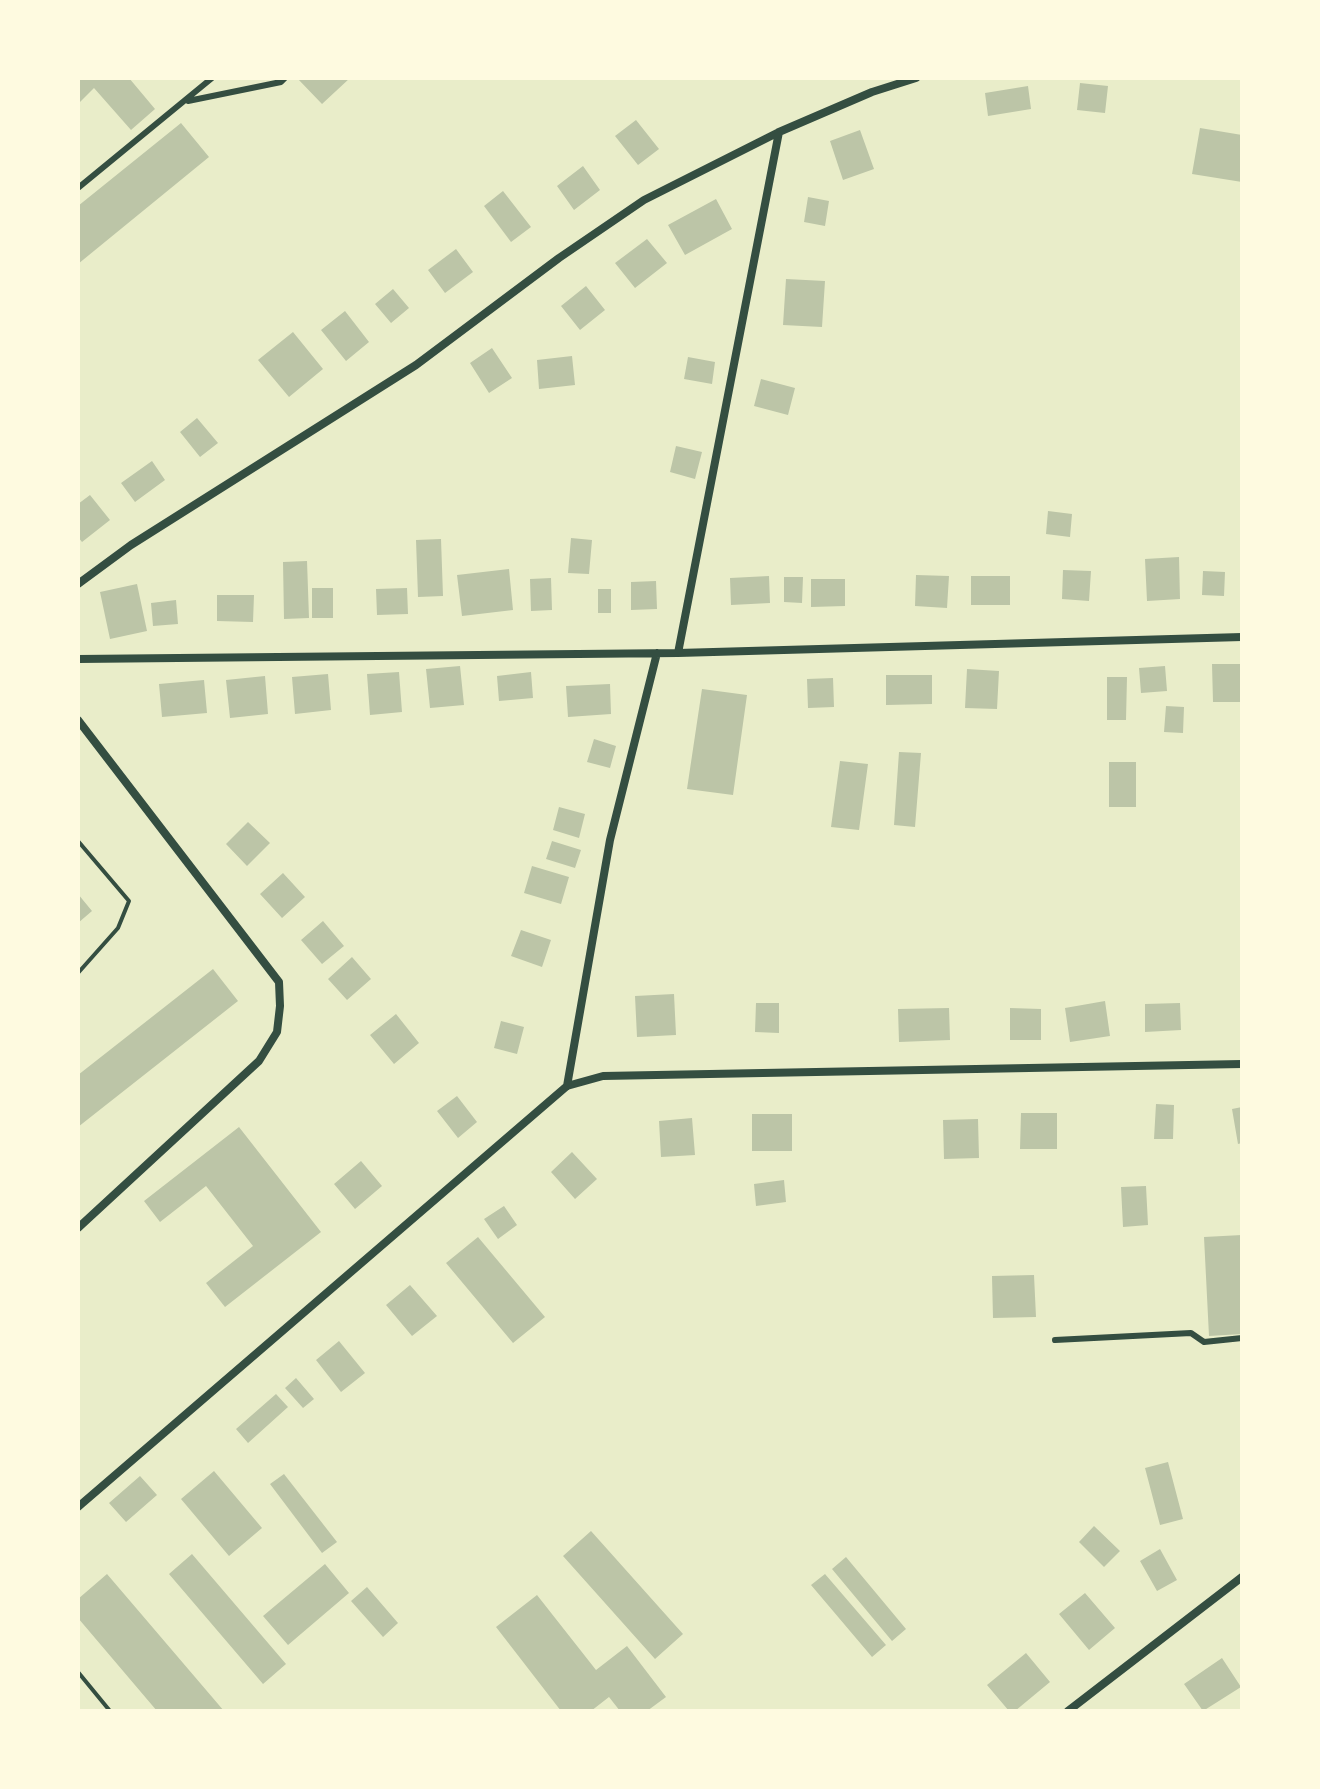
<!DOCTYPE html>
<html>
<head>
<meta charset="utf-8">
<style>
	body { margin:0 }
	#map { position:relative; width:1320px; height:1789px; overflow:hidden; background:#e9edc9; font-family:"Times New Roman",serif }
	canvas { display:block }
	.frame { position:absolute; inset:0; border:80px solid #fefae0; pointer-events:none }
</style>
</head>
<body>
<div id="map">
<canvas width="1320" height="1789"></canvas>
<div class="frame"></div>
</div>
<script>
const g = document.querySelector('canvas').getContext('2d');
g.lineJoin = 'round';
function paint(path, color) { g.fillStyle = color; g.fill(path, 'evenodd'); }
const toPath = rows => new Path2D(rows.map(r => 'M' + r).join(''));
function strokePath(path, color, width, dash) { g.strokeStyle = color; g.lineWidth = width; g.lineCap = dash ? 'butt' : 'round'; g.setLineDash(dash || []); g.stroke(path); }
paint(toPath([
	[78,78,129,78,155,109,131,130,94,88,78,104],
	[297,78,350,78,322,104],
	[1080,83,1108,86,1105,113,1077,110],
	[1028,86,1031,109,988,116,985,93],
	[636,120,659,149,638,165,615,136],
	[181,123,209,157,78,264,78,206],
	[1200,128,1242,135,1242,182,1192,174],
	[860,130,874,169,843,180,830,141],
	[583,166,600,190,574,210,557,186],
	[503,191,531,227,511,242,484,206],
	[808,197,829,201,825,226,804,222],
	[716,199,732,229,685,255,668,225],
	[647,239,667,263,635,288,615,263],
	[456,249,473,272,445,293,428,270],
	[786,279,825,281,822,327,783,325],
	[586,286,605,310,580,330,561,306],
	[393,289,409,308,391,323,375,304],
	[345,311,369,342,346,361,321,330],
	[293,332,323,369,289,397,258,360],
	[492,348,512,378,489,393,470,363],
	[572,356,575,385,539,389,537,360],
	[688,357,715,362,712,384,684,379],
	[761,379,795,388,788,415,754,406],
	[197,418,218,443,200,457,180,432],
	[676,446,702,452,695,479,670,472],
	[152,461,165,480,135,502,121,483],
	[90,495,110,520,82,542,78,537,78,504],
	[1048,511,1072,514,1070,537,1046,534],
	[571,538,592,540,589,574,568,573],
	[441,539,443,596,418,597,416,540],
	[1179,557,1180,599,1147,601,1145,559],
	[307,561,309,618,284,619,283,562],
	[509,569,513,610,462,616,457,575],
	[1063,570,1091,571,1089,601,1062,599],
	[1203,571,1225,572,1224,596,1202,595],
	[916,575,949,576,947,608,915,606],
	[769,576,770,603,731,605,730,578],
	[971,576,1010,576,1010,605,971,605],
	[784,577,803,577,802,603,784,602],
	[551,578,552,610,531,611,530,579],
	[811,579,845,579,845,606,811,607],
	[656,581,657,609,631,610,631,582],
	[137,584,147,631,110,639,100,592],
	[312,588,333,588,333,618,312,618],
	[407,588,408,614,377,615,376,589],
	[598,589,611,589,611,613,598,613],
	[217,595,254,595,253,622,217,621],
	[176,600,178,624,153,626,151,603],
	[1212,664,1242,664,1242,702,1213,702],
	[460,666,464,705,430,708,426,669],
	[1165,666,1167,691,1141,693,1139,668],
	[967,669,999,671,997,709,965,708],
	[399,672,402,712,370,715,367,674],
	[531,672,533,698,499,701,497,676],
	[328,674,331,710,295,714,292,677],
	[886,675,932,675,932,704,886,705],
	[265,676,268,714,230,718,226,680],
	[1107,677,1127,677,1126,720,1107,720],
	[833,678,834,707,808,708,807,679],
	[204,680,207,713,162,717,159,684],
	[610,684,611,714,568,717,566,686],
	[702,689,747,695,733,795,687,789],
	[1166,706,1184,707,1183,733,1164,732],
	[594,739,616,746,610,768,587,762],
	[899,752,921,753,915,827,894,825],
	[840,761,868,764,859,830,831,827],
	[1109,762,1136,762,1136,807,1109,807],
	[559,807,585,814,579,838,553,830],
	[248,822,270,843,247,866,226,844],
	[552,841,581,850,575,868,546,859],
	[532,866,569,877,561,904,524,893],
	[283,873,305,897,282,918,260,894],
	[78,894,92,911,78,923],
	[323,921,344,946,322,964,301,940],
	[521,930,551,940,542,967,511,956],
	[352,957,371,979,347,1000,328,979],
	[213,969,238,1001,78,1127,78,1075],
	[674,994,676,1035,637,1037,635,996],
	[1105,1001,1110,1036,1070,1042,1065,1008],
	[756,1003,779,1003,779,1033,755,1032],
	[1180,1003,1181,1030,1145,1032,1145,1004],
	[949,1008,950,1040,899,1042,898,1009],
	[1010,1008,1041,1009,1041,1040,1010,1040],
	[396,1014,419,1043,394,1064,370,1035],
	[501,1021,524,1027,517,1054,494,1048],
	[457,1096,477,1122,458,1138,437,1111],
	[1156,1104,1174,1105,1173,1139,1154,1139],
	[1242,1107,1242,1143,1238,1144,1232,1109],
	[1021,1113,1057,1113,1057,1149,1020,1149],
	[752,1114,792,1114,792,1151,752,1151],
	[692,1118,695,1155,661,1157,659,1121],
	[978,1119,979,1158,944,1159,943,1120],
	[239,1127,321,1232,225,1307,206,1283,253,1246,206,1186,160,1222,144,1201],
	[572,1152,597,1179,575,1199,551,1172],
	[361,1161,382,1186,355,1209,334,1184],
	[784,1180,786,1202,756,1206,754,1184],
	[1146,1186,1148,1225,1123,1227,1121,1187],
	[504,1206,517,1225,498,1239,484,1219],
	[1242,1235,1242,1334,1209,1336,1204,1237],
	[478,1237,545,1317,513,1343,446,1263],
	[1034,1275,1036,1317,993,1318,992,1276],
	[410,1285,437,1316,412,1336,386,1305],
	[339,1341,365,1373,341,1392,316,1360],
	[296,1378,314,1399,303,1408,285,1388],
	[276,1394,288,1407,248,1443,236,1429],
	[1168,1462,1183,1519,1160,1525,1145,1468],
	[214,1471,262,1528,229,1556,181,1499],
	[284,1474,337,1542,322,1553,270,1484],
	[140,1476,157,1495,126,1522,109,1503],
	[1094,1526,1120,1551,1104,1567,1079,1542],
	[591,1531,683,1634,655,1659,563,1556],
	[1160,1549,1177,1580,1157,1591,1140,1561],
	[192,1554,286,1664,263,1684,169,1574],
	[846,1557,906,1629,892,1641,832,1569],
	[325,1564,349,1593,288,1645,263,1616],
	[107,1574,224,1711,157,1711,78,1618,78,1599],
	[825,1574,886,1645,872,1657,811,1585],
	[367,1587,398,1623,383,1637,351,1601],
	[1085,1593,1115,1628,1089,1650,1059,1614],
	[537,1595,596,1670,627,1646,666,1697,647,1711,620,1711,609,1697,591,1711,561,1711,496,1627],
	[1026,1653,1050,1682,1015,1711,1009,1711,987,1685],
	[1222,1658,1241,1687,1203,1711,1184,1684]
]), '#bcc5a7');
strokePath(toPath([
	[78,841,129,901,118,928,78,973],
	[78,1672,110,1711]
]), '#344e41', 4);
strokePath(toPath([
	[188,101,281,82,285,78],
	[78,188,212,78],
	[1055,1340,1191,1333,1204,1342,1242,1338]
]), '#344e41', 6);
strokePath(toPath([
	[78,584,131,545,416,365,559,258,644,200,779,132,872,92,916,78],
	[678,653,779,132],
	[78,659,678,653,1242,637],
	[78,720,279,982,280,1006,277,1032,259,1061,78,1228],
	[567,1086,610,840,657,653],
	[78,1507,567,1086,603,1076,1242,1064],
	[1068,1711,1242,1577]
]), '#344e41', 8);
</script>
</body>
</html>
